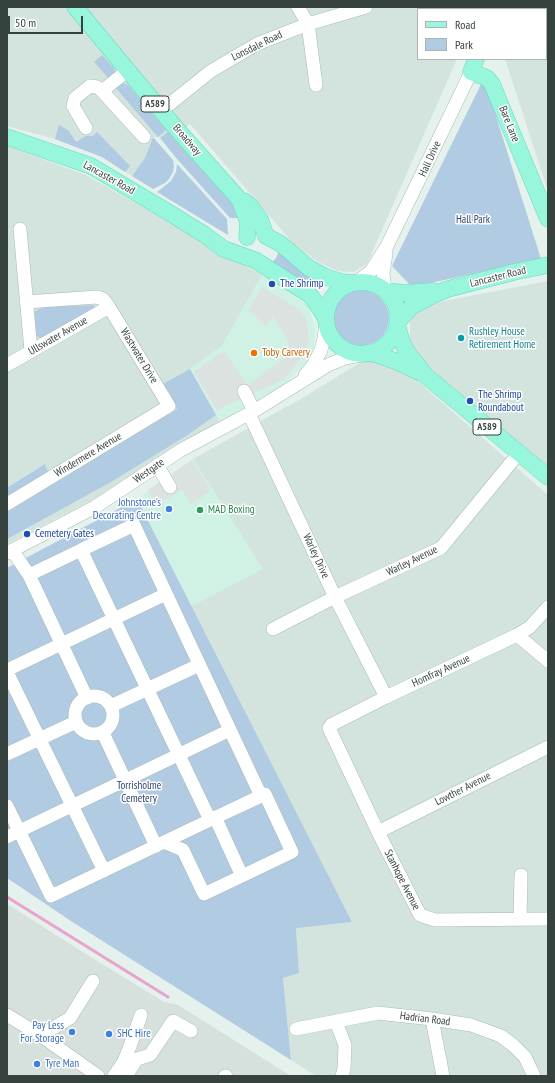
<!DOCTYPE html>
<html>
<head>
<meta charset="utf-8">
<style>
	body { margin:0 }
	#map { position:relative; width:555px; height:1083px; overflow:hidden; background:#e4f1ed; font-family:"PT Sans Narrow",sans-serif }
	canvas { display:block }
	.frame { position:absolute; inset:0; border:8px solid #35423d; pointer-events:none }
	.legend { position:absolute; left:417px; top:8px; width:130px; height:52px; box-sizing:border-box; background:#fff; border:1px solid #aeb3b1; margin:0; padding:5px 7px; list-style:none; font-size:12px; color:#35423d }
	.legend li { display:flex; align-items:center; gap:8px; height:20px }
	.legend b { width:20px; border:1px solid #aeb3b1 }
	.scale { position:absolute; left:8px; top:16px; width:75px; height:18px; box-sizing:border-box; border:2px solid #35423d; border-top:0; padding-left:5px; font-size:12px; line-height:14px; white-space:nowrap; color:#35423d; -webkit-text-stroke:3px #fff; paint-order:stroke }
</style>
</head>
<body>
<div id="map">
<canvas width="555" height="1083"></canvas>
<div class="frame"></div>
<ul class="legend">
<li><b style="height:5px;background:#98f6dd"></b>Road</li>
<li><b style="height:11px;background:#b0cbe2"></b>Park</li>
</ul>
<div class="scale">50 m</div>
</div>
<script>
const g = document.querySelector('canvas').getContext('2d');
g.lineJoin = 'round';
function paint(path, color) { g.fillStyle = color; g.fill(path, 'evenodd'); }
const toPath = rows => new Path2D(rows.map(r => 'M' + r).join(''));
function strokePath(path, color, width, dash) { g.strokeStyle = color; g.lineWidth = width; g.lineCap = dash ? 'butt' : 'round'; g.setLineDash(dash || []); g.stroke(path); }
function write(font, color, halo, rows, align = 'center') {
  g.font = font + ' "PT Sans Narrow",sans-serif'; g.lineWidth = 3; g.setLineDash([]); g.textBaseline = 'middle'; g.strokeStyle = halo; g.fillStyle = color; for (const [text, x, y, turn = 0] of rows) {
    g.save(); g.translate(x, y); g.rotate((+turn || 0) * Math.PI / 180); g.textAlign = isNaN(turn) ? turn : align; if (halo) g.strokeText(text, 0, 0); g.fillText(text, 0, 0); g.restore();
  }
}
paint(toPath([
	[7,7,548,7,548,191,505,59,546,59,546,9,418,9,418,59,457,59,367,264,353,272,338,271,318,262,293,243,190,124,173,138,153,137,145,158,132,176,102,157,55,139,7,126],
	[7,146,86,175,262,275,222,346,190,369,220,422,188,439,115,488,7,544],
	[548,281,548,466,423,364,410,341,410,320,418,306],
	[376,360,413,377,548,495,548,1076,316,1076,291,1060,283,978,299,973,296,927,352,922,191,606,262,569,193,459,304,397,358,364]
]), '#d3e4df');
paint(toPath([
	[262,275,283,287,309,307,315,327,315,340,312,351,305,363,285,384,220,422,190,369,222,346],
	[193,459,263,569,191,606,137,499]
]), '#d0f2e4');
paint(toPath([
	[7,904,86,954,164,1002,178,1005,291,1076,7,1076]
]), '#d6e0dc');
paint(toPath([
	[102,55,114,68,115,71,115,75,110,80,94,62],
	[484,78,541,259,412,287,392,266],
	[122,83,128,85,166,130,158,137,115,87],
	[59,125,68,130,76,142,86,136,93,136,97,132,130,166,125,172,102,157,55,139],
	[168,132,235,207,241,218,230,218,177,159,160,138],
	[153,137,173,160,174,166,173,172,169,179,165,183,153,189,132,176,145,158],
	[177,164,227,219,228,235,157,192,171,181,176,172],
	[279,251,320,281,314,292,271,264,276,258],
	'333 318a28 28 0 1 1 56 0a28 28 0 1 1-56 0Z',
	[94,305,96,309,42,339,35,335,33,325,34,312,43,307],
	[190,369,216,415,186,436,111,482,7,539,7,512,177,409,163,384],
	[45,464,48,472,7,497,7,488],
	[137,499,352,922,296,928,299,973,283,978,291,1060,74,923,7,878,7,568]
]), '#b0cbe2');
paint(toPath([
	[262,287,300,310,306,318,309,340,306,353,283,380,217,410,194,372,224,351,248,385,285,358,289,350,288,340,273,316,266,326,248,310],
	[192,460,211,491,191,504,182,490,157,505,148,490]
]), '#dce2e0');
strokePath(toPath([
	[7,897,168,997]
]), '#e9a4cc', 3);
const minor = toPath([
	[298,7,308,24,316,85],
	[102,91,144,137],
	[161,111,211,71,257,44,308,24,366,7],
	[86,128,73,106,75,98,90,86,97,87,102,91,127,71],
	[20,229,31,351],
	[357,282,371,271,387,246,471,72],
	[385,291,383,273,386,254],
	[7,365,109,307],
	[305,375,314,364,321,350,324,339,326,322],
	[244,391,254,411],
	[249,414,335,597,386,697],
	[157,465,170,487],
	[7,504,169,406,109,307,103,299,97,297,26,302],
	[12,550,29,575,87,698],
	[7,553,95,507,181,450,254,411,328,365,345,358,366,354],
	[29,575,81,550],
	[548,607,530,627,517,635,386,697,331,725,329,728,378,832,420,915,435,920,548,919],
	[273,629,335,597,441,548,519,453],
	[517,635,548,661],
	[7,670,166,594],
	[7,672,104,871],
	'75 715a19 19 0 1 1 38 0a19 19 0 1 1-38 0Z',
	[111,706,199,665],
	[103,733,156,846],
	[7,754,76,722],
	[7,806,51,896,210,820,261,796,134,525,81,550,210,820],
	[378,832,548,747],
	[7,837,230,730],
	[164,842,183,850,204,894,242,876,215,817],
	[242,876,292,852,265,794,261,796],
	[520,919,521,875],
	[7,1015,43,1037,98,1076],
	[432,1019,443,1076],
	[336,1022,345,1045,344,1069,342,1076],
	[296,1029,378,1013,432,1019,471,1025,501,1036,514,1046,525,1057,534,1076],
	[43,1037,50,1030,70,1018,93,981],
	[114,1076,123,1063,129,1049,141,1015],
	[126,1076,137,1059,150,1055,173,1021,191,1031],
	[225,1076,226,1076]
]);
const major = toPath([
	[75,7,174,126,239,199,248,222,247,237],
	[501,9,502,7],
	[476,59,471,72,487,78,492,84,548,219],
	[7,137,91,166,173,215,205,235,224,249,252,259],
	[244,201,251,207,260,219,266,236],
	[268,237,281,244,309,268,326,277,342,282,352,283],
	[255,260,310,295,321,310,326,320],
	'326 318a36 36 0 1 1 72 0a36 36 0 1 1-72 0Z',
	[386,291,406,293,433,291],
	[397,323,411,307,433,295,448,289,514,272,548,265],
	[397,325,402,342,407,352,426,376,548,477],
	[368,353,378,355,398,362,419,372]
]);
strokePath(minor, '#a8bbb5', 14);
strokePath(major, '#6ad9b9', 17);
strokePath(minor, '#fff', 13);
strokePath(major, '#98f6dd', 16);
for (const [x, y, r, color] of [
	[272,284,4,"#1a4fb4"],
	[461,338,4,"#0f9aa8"],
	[254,353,4,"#e8710a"],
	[470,401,4,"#1a4fb4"],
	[169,509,4,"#3f7fe0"],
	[200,510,4,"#2e9e5b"],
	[27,534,4,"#1a4fb4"],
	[72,1032,4,"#3f7fe0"],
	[109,1034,4,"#3f7fe0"],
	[37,1064,4,"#3f7fe0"]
]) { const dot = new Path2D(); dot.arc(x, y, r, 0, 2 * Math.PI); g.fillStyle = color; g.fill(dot); strokePath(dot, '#fff', 1.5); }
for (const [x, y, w] of [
	[155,104,28],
	[487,427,28]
]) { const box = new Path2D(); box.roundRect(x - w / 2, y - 8, w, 16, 3); g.fillStyle = '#fff'; g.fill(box); strokePath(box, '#35423d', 1); }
write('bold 10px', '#35423d', null, [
	["A589",155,104],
	["A589",487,427]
]);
write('11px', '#35423d', '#fff', [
	["Lonsdale Road",257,46,-26],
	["Bare Lane",509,124,68],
	["Broadway",187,140,49],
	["Hall Drive",430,159,-65],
	["Lancaster Road",109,178,29],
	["Lancaster Road",498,277,-14],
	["Ullswater Avenue",58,336,-30],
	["Wastwater Drive",139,356,59],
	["Windermere Avenue",88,455,-31],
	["Westgate",149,471,-35],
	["Warley Drive",316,556,65],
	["Warley Avenue",412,561,-26],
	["Homfray Avenue",441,671,-25],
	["Lowther Avenue",463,789,-27],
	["Stanhope Avenue",402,880,63],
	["Hadrian Road",425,1019,7]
]);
write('11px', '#2d456f', '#fff', [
	["Hall Park",473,220],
	["Torrisholme",139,786],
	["Cemetery",139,799]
]);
write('11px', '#164399', '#fff', [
	["The Shrimp",280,284],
	["The Shrimp",478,395],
	["Roundabout",478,408],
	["Cemetery Gates",35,534]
], 'left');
write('11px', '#0d838f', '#fff', [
	["Rushley House",469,332],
	["Retirement Home",469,345]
], 'left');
write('11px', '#c56008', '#fff', [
	["Toby Carvery",262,353]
], 'left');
write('11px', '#366cbe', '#fff', [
	["Johnstone's",161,503],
	["Decorating Centre",161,516],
	["Pay Less",64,1026],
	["For Storage",64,1039],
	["SHC Hire",117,1034,"left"],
	["Tyre Man",45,1064,"left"]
], 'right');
write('11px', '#27864d', '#fff', [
	["MAD Boxing",208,510]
], 'left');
</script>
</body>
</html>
